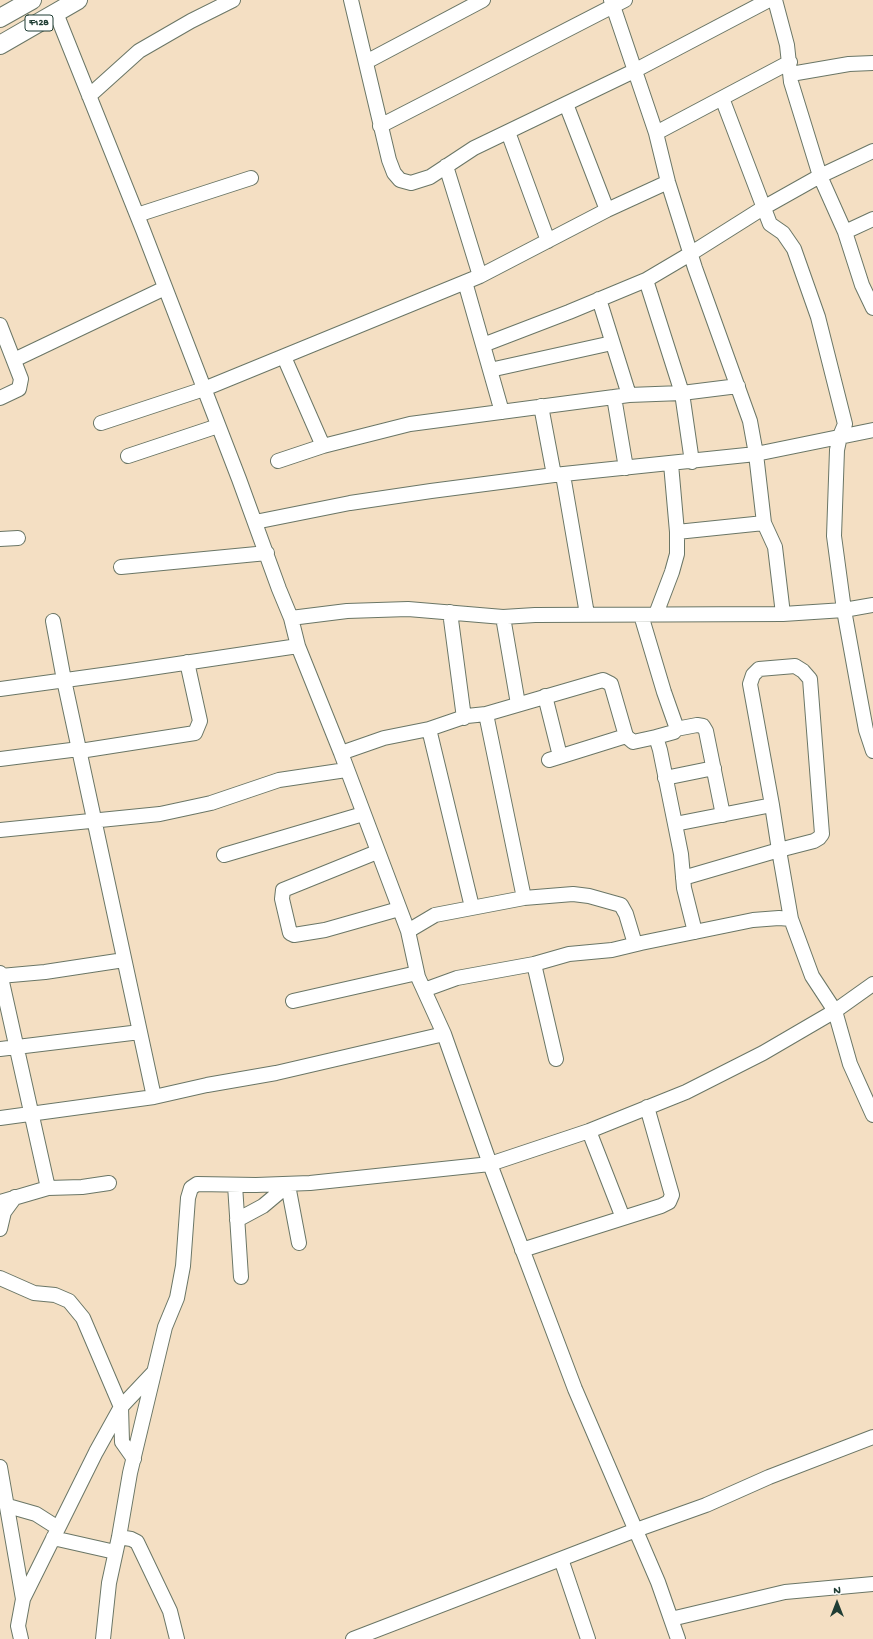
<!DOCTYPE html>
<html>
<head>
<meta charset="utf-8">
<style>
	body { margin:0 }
	#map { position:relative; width:873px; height:1639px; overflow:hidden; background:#f4dfc3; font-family:"Gochi Hand",sans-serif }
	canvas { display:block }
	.north { position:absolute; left:817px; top:1583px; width:40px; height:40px; -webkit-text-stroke:3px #fff; paint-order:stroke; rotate:0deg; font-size:11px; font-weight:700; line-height:16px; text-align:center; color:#1f3d34 }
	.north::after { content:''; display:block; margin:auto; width:14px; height:18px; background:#1f3d34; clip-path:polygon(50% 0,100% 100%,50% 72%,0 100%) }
</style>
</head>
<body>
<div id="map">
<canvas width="873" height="1639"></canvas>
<div class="north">N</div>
</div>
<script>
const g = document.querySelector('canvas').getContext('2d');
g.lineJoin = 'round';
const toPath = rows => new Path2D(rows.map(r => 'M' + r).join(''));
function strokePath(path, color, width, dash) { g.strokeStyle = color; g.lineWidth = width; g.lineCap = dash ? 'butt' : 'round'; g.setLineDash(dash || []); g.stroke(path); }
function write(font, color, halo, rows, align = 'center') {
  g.font = font + ' "Gochi Hand",sans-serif'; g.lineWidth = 3; g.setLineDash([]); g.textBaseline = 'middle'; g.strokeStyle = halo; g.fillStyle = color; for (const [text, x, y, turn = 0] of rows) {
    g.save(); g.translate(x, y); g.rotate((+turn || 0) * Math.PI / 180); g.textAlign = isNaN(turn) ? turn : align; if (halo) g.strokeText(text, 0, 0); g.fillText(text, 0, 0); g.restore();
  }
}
const minor = toPath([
	[351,0,389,160,394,173,400,180,411,183,430,177,474,148,634,71,769,0],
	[611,0,656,133,668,182,695,268,750,421,756,454,764,523,775,547,783,614],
	[775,0,787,45,791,82,820,176,845,232,862,285,873,308],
	[56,13,143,230,239,479,279,589,291,618,298,646,341,753,408,931,418,977,444,1034,490,1164,575,1389,658,1582,678,1639],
	[366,62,483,0],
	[791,74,849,64,873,63],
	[89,96,139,51,191,21,233,0],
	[722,98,770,224,783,233,794,249,818,317,845,424,840,436,837,450,834,536,844,610,858,687,866,730,873,751],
	[566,104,607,210],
	[380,126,625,0],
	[508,132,548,241],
	[656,133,790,62],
	[446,166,480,276],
	[137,215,251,178],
	[845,232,873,219],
	[646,280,682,393,692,462],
	[465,282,502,412],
	[599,299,629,395],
	[0,325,21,379,19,389,0,398],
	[483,345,569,312,646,280,690,254,763,208,820,176,873,151],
	[284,357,323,446],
	[14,360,165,288],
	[490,370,612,343],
	[614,397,626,468],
	[541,406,554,475],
	[101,423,204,389,480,276,607,210,668,182],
	[128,456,218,426],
	[278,461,323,446,410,424,629,395,682,393,738,386],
	[563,475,587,614],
	[255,522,350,503,431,491,554,475,756,454,873,430],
	[677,532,764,523],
	[0,539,18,538],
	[121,567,267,553],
	[450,612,464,718],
	[656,614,672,572,677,554,677,532,671,464],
	[641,615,664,692,676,726,676,729,674,732,656,737,660,750,675,824,681,854,684,888,695,932],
	[503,617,518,704],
	[291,618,347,611,408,609,503,617,535,615,783,614,844,610,873,605],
	[53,621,64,680,154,1097],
	[0,689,124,672,298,646],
	[545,696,560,756],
	[486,714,524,898],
	[429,729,472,907],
	[676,729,697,725,703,726,706,731,723,815],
	[80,751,195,733,200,721,187,662],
	[341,753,384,738,429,729,467,716,486,714,603,680,611,684,626,736,633,742,656,737],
	[0,759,79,749],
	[549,760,626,736],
	[665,778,714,768],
	[675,824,772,805],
	[0,830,160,814,211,803,279,780,346,770],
	[377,852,283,890,282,899,290,933,294,935,325,930,399,909],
	[224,855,363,814],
	[683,878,779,850,814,841,819,838,822,834,810,679,803,671,795,666,759,669,753,675,750,684,772,805,779,850,791,919],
	[408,931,435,915,524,898,573,894,589,896,621,905,626,914,635,944],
	[534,964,556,1059],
	[0,973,48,1188],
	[0,976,45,972,124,960],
	[424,990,457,978,534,964,569,954,612,950,641,943,753,920,779,918,791,919,812,976,835,1011,850,1064,873,1115],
	[293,1001,417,973],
	[0,1049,140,1032],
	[0,1118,154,1097,207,1085,276,1073,444,1034],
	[589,1131,623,1218],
	[235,1185,241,1277],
	[288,1185,299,1243],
	[0,1202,48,1188,82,1187,109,1183],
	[237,1220,263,1206,288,1185],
	[0,1229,4,1212,15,1197],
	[522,1250,661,1206,669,1202,672,1195,647,1107],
	[0,1278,34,1293,55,1295,69,1301,83,1318,121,1407,122,1442,134,1459],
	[0,1467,23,1599,18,1626,21,1639],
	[8,1506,36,1514,58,1528],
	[119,1537,131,1539,137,1542,170,1611,177,1639],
	[53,1538,115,1552],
	[561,1559,588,1639],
	[23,1599,96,1452,121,1407,154,1372],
	[671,1619,785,1592,873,1584],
	[103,1639,109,1583,119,1537,130,1473,165,1327,177,1298,183,1266,188,1198,191,1188,197,1184,256,1185,310,1183,490,1164,589,1131,686,1092,763,1053,835,1011,873,984],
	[353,1639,636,1530,706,1505,769,1477,873,1437]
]);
const major = toPath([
	[0,18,32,0],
	[0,45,78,0]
]);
strokePath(minor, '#6a7666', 16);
strokePath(major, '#6a7666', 20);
strokePath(minor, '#fff', 14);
strokePath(major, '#fff', 18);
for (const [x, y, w] of [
	[39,23,28]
]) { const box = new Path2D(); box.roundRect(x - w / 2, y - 8, w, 16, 3); g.fillStyle = '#fff'; g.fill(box); strokePath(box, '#1f3d34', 1); }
write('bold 10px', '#1f3d34', null, [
	["F128",39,23]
]);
</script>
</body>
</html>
